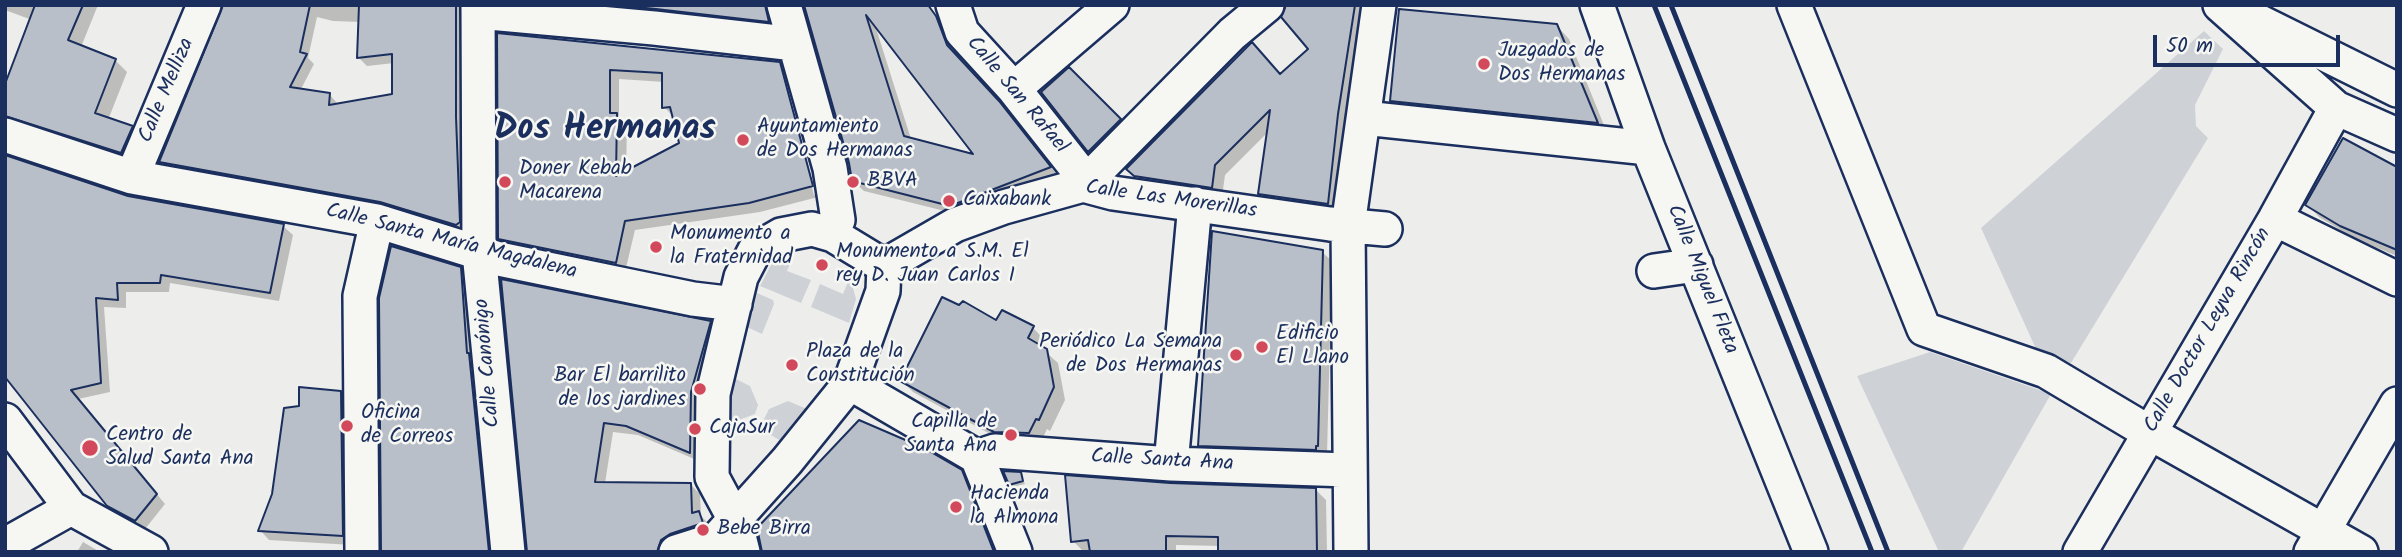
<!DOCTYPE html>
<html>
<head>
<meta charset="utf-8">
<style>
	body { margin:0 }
	#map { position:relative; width:2402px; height:557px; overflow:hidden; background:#edeeec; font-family:Kalam,sans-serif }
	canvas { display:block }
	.frame { position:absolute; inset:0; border:7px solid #1b2f5e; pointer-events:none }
	.scale { position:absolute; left:2153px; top:35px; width:187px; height:32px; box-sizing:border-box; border:4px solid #1b2f5e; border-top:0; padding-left:9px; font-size:21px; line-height:24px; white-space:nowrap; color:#1b2f5e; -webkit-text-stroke:5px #f6f6f2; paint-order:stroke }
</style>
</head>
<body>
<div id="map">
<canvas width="2402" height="557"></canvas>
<div class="frame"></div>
<div class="scale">50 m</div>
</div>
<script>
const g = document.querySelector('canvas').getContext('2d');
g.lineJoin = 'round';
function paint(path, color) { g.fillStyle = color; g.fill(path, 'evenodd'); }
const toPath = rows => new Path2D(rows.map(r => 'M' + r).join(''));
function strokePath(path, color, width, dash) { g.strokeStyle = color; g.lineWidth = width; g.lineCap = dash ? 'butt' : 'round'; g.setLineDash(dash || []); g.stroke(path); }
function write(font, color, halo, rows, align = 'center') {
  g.font = font + ' Kalam,sans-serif'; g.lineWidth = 5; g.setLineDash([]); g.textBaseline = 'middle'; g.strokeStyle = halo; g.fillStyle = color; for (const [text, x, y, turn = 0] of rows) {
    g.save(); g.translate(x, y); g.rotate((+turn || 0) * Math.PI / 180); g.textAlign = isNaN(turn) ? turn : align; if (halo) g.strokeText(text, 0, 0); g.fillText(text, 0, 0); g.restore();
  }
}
paint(toPath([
	[2204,31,2223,49,2195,105,2196,126,2208,138,2071,363,2036,349,1981,228],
	[795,252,787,271,811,280,801,303,760,286,771,265,782,257],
	[850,277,856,299,849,323,811,307,820,284,843,294],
	[757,293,773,300,774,304,762,334,747,327],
	[1930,352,2051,394,1961,552,1939,552,1857,376],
	[732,377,750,386,758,405,755,414,736,421,727,417,728,396],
	[788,401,807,409,781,441,771,435,764,419,769,409]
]), '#ced2d7');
paint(toPath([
	[5,5,98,5,81,47,115,60,127,72,108,120,132,127,143,139,133,164,5,122,5,89,32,20,5,10],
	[225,5,463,5,465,233,169,170,161,162],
	[317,17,333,21,360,22,359,58,367,66,394,63,394,95,337,106,337,103,329,94,300,91,314,64,308,58],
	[534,5,776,5,777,30],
	[806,5,928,5,946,28,958,57,1009,114,1059,177,961,215,864,191,853,181,850,162],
	[875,25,978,157,911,139],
	[1288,5,1367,5,1338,213,1270,204,1260,194,1269,131,1225,175,1222,197,1146,186,1128,169,1280,76,1310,49],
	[1557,26,1569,39,1608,135,1404,113,1392,101],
	[499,35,779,63,790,74,822,196,760,212,635,230,625,272,510,248,500,238],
	[780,70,784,70,817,194,814,195],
	[619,79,664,82,664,107,674,117,681,144,626,173,627,125,619,117],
	[1069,69,1129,130,1099,161,1043,92],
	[2397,168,2397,256,2354,238,2319,217,2307,204],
	[126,197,283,226,293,235,279,301,170,283,169,292,126,292,126,308,104,307,110,392,78,399,165,504,145,529,118,514,108,505,5,373],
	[1322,252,1332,261,1327,455,1209,455,1200,445],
	[460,269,470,279,497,552,383,552],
	[503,281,710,322,720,332,699,461,638,435,613,432,605,483,690,484,700,494,701,516,708,523,711,533,670,552,529,552],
	[997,322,1033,328,1044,339,1040,347,1058,363,1065,400,1050,431,1047,429,1040,444,1007,443,913,392,902,381],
	[341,393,351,403,352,545,269,540,260,530,301,408],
	[961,472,971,482,999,552,763,552],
	[1020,474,1025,484,1013,487,1010,484],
	[1170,485,1316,490,1326,500,1327,552,1220,552,1220,546,1176,545,1176,552,1091,552,1083,551,1073,541],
	[83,542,100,552,77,552]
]), '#0003');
const building = toPath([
	[35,5,83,5,68,40,116,59,95,113,133,126,121,153,5,116,5,84,35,5],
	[223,5,310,5,300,52,307,54,290,87,330,93,329,105,392,94,392,54,357,58,359,5,456,5,456,117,460,222,456,225,380,202,159,162,223,5],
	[616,5,765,5,769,22,656,9,616,5],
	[804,5,928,5,936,16,947,45,999,101,1051,167,950,206,852,181,849,163,804,5],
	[866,15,973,154,904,136,866,15],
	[1286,5,1355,5,1338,114,1328,204,1258,194,1270,110,1215,165,1212,188,1134,176,1126,169,1252,42,1280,74,1308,49,1281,17,1286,5],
	[1399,9,1557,24,1598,123,1390,101,1399,9],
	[497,33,780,62,813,186,749,203,625,221,616,263,498,239,497,33],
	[610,70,662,73,662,108,670,107,679,143,616,176,617,113,610,113,610,70],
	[1069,67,1121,119,1088,152,1041,92,1069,67],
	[2343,138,2397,167,2397,250,2340,226,2305,205,2343,138],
	[5,155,128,196,284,224,270,293,161,275,160,283,117,283,118,300,96,298,101,383,71,390,157,494,135,521,107,506,5,377,5,155],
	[1212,231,1323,250,1318,446,1316,446,1316,450,1198,446,1212,231],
	[391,246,461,267,467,353,469,353,489,552,381,552,379,298,391,246],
	[501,279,711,321,691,392,690,453,626,426,604,423,595,482,691,483,692,513,699,511,703,523,670,534,661,540,657,552,527,552,501,279],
	[942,297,959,305,963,301,996,320,1002,310,1034,326,1028,338,1047,349,1054,387,1039,420,1036,419,1029,433,994,432,900,381,942,297],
	[299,387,341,391,343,536,258,531,272,494,284,408,299,406,299,387],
	[859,420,924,448,962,470,994,552,762,552,757,528,859,420],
	[1003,471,1021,472,1023,481,1009,485,1003,471],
	[1065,475,1170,483,1316,488,1317,552,1218,552,1218,537,1166,536,1166,552,1090,552,1088,540,1071,542,1065,475]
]);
paint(building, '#b9bfc8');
strokePath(building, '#1b2f5e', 2);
const minor = toPath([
	[478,5,479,252,508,552],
	[784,5,830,168,838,220],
	[953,5,962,32,1014,89,1077,169,1083,185],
	[1597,5,1648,148,1811,552],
	[1794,5,1924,329,2046,371,2150,433,2361,552],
	[2220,5,2336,108,2397,135],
	[478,12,654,28,795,44],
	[2252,18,2397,90],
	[1014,89,1112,5],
	[1364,118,1648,148],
	[5,135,132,177,377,221,499,259,693,299,735,304],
	[132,177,204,5],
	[1083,185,1232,34,1267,5],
	[2275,219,2397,279],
	[884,266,955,225,1004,207,1083,185,1113,193,1330,224,1385,229],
	[1654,271,1696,265],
	[850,383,977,457,1015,552],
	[5,420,71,508,151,552],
	[977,457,995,451,1171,464,1348,470],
	[1171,464,1195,204],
	[5,545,71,508],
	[362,552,360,296,377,221],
	[676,552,717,539,787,461,850,383,883,291,884,266],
	[743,552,735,520,712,477,713,394,741,277,755,250,781,235,812,229,833,235,884,266],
	[1351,552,1348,226,1379,5],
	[2080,552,2275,219,2336,108],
	[2311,552,2397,404]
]);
strokePath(minor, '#1b2f5e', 38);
strokePath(minor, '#f6f6f2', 33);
strokePath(toPath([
	[1654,5,1872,552],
	[1671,5,1888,552]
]), '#1b2f5e', 5);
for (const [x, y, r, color] of [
	[1484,64,7,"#d1495b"],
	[743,140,7,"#d1495b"],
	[505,182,7,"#d1495b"],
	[853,182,7,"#d1495b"],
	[949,201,7,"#d1495b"],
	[656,247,7,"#d1495b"],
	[822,265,7,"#d1495b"],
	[1262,347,7,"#d1495b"],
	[1236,355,7,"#d1495b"],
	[792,365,7,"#d1495b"],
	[700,389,7,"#d1495b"],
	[347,426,7,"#d1495b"],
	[695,429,7,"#d1495b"],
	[1011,435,7,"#d1495b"],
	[90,448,9,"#d1495b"],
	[956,507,7,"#d1495b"],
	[703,530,7,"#d1495b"]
]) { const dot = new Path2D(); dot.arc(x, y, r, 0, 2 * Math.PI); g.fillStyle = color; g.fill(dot); strokePath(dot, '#f6f6f2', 2.5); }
write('21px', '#1b2f5e', '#f6f6f2', [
	["Juzgados de",1498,52],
	["Dos Hermanas",1498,76],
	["Ayuntamiento",757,128],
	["de Dos Hermanas",757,152],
	["Doner Kebab",519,170],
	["Macarena",519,194],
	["BBVA",867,182],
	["Caixabank",963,201],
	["Monumento a",670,235],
	["la Fraternidad",670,259],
	["Monumento a S.M. El",836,253],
	["rey D. Juan Carlos I",836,277],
	["Edificio",1276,335],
	["El Llano",1276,359],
	["Periódico La Semana",1222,343,"right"],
	["de Dos Hermanas",1222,367,"right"],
	["Plaza de la",806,353],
	["Constitución",806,377],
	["Bar El barrilito",686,377,"right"],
	["de los jardines",686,401,"right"],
	["Oficina",361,414],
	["de Correos",361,438],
	["Capilla de",997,423,"right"],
	["Santa Ana",997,447,"right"],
	["CajaSur",709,429],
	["Centro de",106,436],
	["Salud Santa Ana",106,460],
	["Hacienda",970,495],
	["la Almona",970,519],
	["Bebe Birra",717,530]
], 'left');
write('21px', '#1b2f5e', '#f6f6f2', [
	["Calle Melliza",168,91,-67],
	["Calle San Rafael",1016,96,50],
	["Calle Las Morerillas",1171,201,8],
	["Calle Santa María Magdalena",451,243,14],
	["Calle Miguel Fleta",1701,280,68],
	["Calle Doctor Leyva Rincón",2209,331,-60],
	["Calle Canónigo",489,363,-95],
	["Calle Santa Ana",1162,462,3]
]);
write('bold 35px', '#1b2f5e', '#f6f6f2', [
	["Dos Hermanas",605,132]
]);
</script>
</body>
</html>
